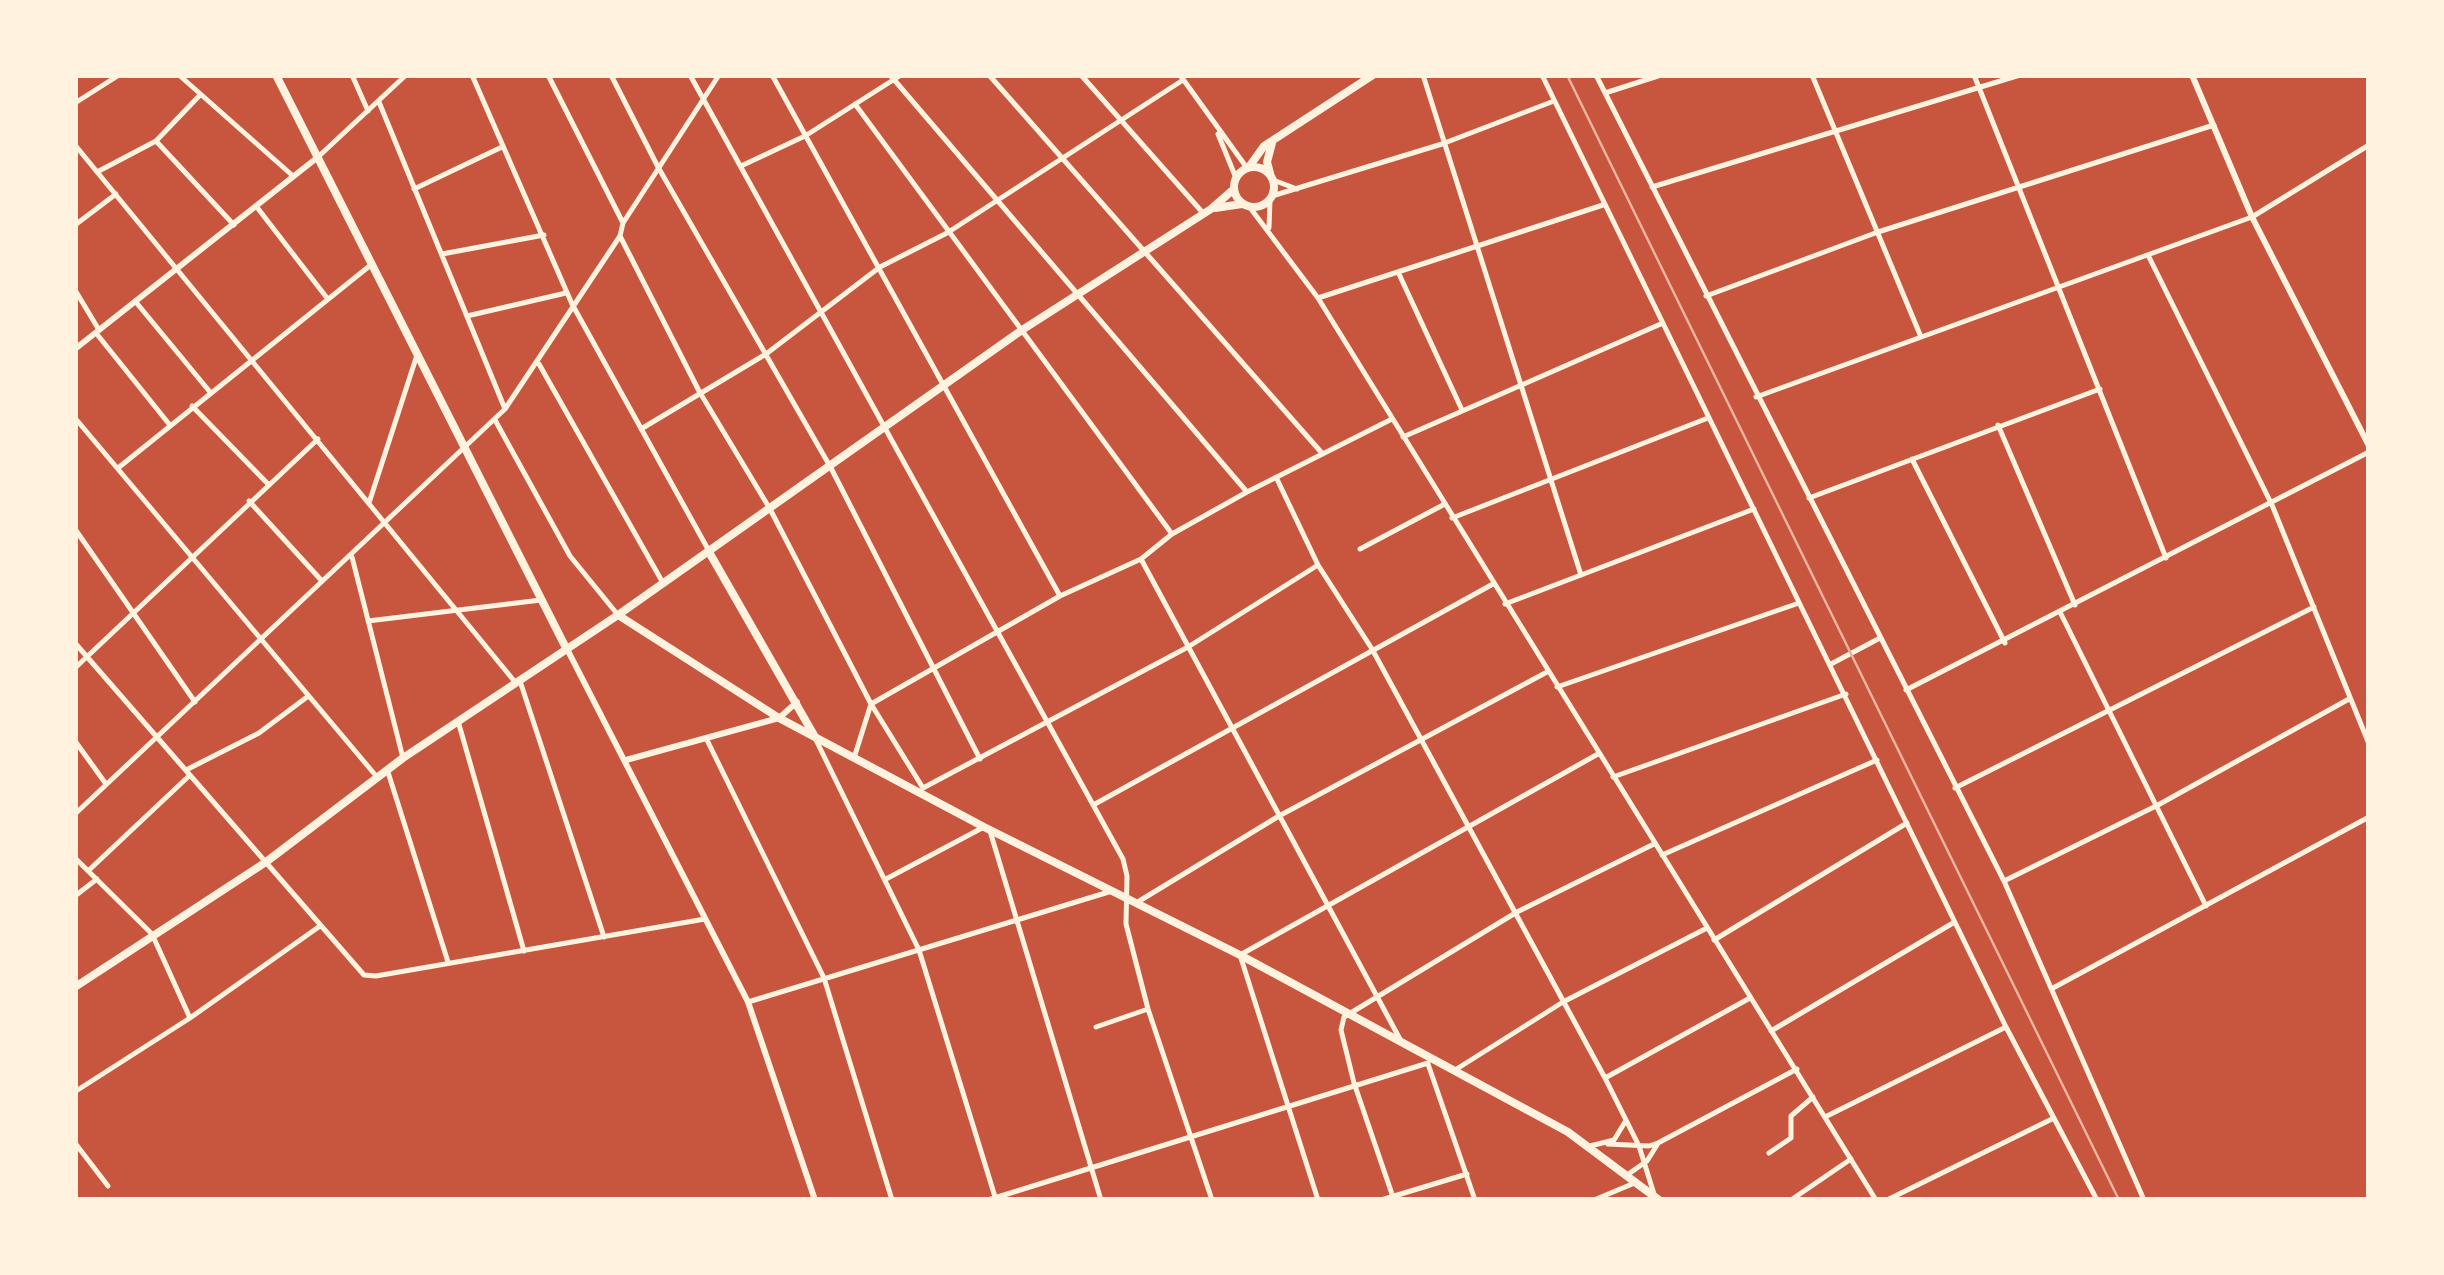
<!DOCTYPE html>
<html>
<head>
<meta charset="utf-8">
<style>
	body { margin:0 }
	#map { position:relative; width:2444px; height:1275px; overflow:hidden; background:#c8553d; font-family:Quicksand,sans-serif }
	canvas { display:block }
	.frame { position:absolute; inset:0; border:78px solid #fff3e0; pointer-events:none }
</style>
</head>
<body>
<div id="map">
<canvas width="2444" height="1275"></canvas>
<div class="frame"></div>
</div>
<script>
const g = document.querySelector('canvas').getContext('2d');
g.lineJoin = 'round';
const toPath = rows => new Path2D(rows.map(r => 'M' + r).join(''));
function strokePath(path, color, width, dash) { g.strokeStyle = color; g.lineWidth = width; g.lineCap = dash ? 'butt' : 'round'; g.setLineDash(dash || []); g.stroke(path); }
strokePath(toPath([
	[179,75,293,176],
	[352,75,368,111],
	[472,75,572,304,709,551],
	[548,75,623,223],
	[611,75,658,167,831,468,980,759],
	[690,75,1123,859,1127,876,1126,924,1148,1009,1212,1200],
	[772,75,1060,596],
	[890,75,1247,492],
	[989,75,1321,452],
	[1081,75,1203,213],
	[1180,75,1247,168],
	[1423,75,1581,575],
	[1542,75,2006,1027,2097,1200],
	[1596,75,2004,881,2144,1200],
	[1812,75,1921,337],
	[1974,75,2166,558],
	[1605,93,1661,75],
	[379,102,505,409],
	[75,103,119,75],
	[855,104,1172,534],
	[1218,134,1236,178],
	[156,141,234,225],
	[75,145,515,682],
	[318,157,406,75],
	[741,166,805,136,901,75],
	[97,172,156,141,200,95],
	[1273,180,1297,189],
	[1652,187,2020,75],
	[414,189,502,147],
	[1272,196,1442,144,1554,101],
	[256,206,327,298],
	[1251,209,1318,298,1876,1200],
	[75,225,116,194],
	[1269,228,1270,200],
	[620,236,699,391,770,509,871,704,923,788],
	[442,254,544,235],
	[2148,255,2272,505,2369,744],
	[1399,274,1462,410],
	[75,290,99,330],
	[1706,296,1878,232,2214,125],
	[1318,298,1603,205],
	[135,301,210,392],
	[467,316,566,293],
	[96,333,169,424],
	[539,364,663,583],
	[1756,397,2252,217,2369,145],
	[192,406,268,484],
	[75,418,377,777],
	[495,420,570,556,618,615],
	[1998,425,2075,605],
	[641,429,766,354,880,267,947,233,1183,80],
	[1403,437,1663,323],
	[1912,459,2005,643],
	[118,468,372,264],
	[1276,477,1318,565,1372,649,1605,1078,1639,1146,1654,1194],
	[1809,498,2100,389],
	[249,501,322,581],
	[369,503,417,355],
	[1452,518,1708,418],
	[75,529,195,702],
	[1360,549,1443,505],
	[352,557,403,758],
	[1141,559,1401,1041],
	[1505,604,1754,509],
	[2061,614,2206,906],
	[368,621,541,600],
	[75,643,364,975,376,976,705,919],
	[1831,664,1880,638],
	[75,668,318,439],
	[520,681,604,937],
	[1557,687,1799,603],
	[1906,690,2369,452],
	[458,721,524,951],
	[706,738,824,978,892,1200],
	[816,740,919,950,996,1200],
	[75,741,106,784],
	[854,758,871,704,1060,596,1141,559,1172,534,1247,492,1392,419],
	[387,769,448,962],
	[186,770,259,733,307,697],
	[1613,777,1846,694],
	[923,788,1188,647,1318,565],
	[1955,788,2314,607],
	[1095,804,1493,584],
	[75,814,505,409,620,236,623,223,719,75],
	[990,831,1101,1200],
	[1662,855,1877,760],
	[75,858,152,934,190,1018,320,926],
	[88,871,190,775],
	[886,879,984,827],
	[2004,881,2158,805,2349,699],
	[75,896,97,879],
	[1136,903,1279,816,1547,672],
	[1714,940,1907,823],
	[2053,988,2369,817],
	[748,1002,1112,891],
	[1096,1027,1148,1009],
	[1771,1031,1953,923],
	[1428,1064,1475,1200],
	[1455,1070,1563,1002,1707,928],
	[1605,1078,1750,998],
	[76,1091,190,1018],
	[1825,1117,2006,1027],
	[75,1143,108,1186],
	[1608,1144,1649,1146,1658,1143,1797,1069],
	[1590,1146,1614,1140,1625,1122],
	[1769,1153,1791,1138,1791,1116,1813,1097],
	[1627,1175,1647,1161,1657,1145],
	[988,1200,1428,1063],
	[1318,1200,1240,955,1598,754],
	[1381,1200,1467,1174],
	[1394,1200,1354,1083,1341,1030,1344,1017,1517,912,1654,844],
	[1594,1200,1637,1182],
	[1791,1200,1851,1159],
	[1887,1200,2054,1118]
]), '#fff3e0', 5);
strokePath(toPath([
	[2192,75,2252,217,2369,446],
	[75,349,318,157],
	[566,647,748,1002,815,1200],
	[626,760,779,718,797,702]
]), '#fff3e0', 6);
strokePath(toPath([
	[276,75,565,646],
	'1234 187a20 20 0 1 1 40 0a20 20 0 1 1-40 0Z',
	[1249,167,1264,146,1373,75],
	[1270,173,1267,162,1272,143],
	[1215,208,1242,204],
	[709,552,815,737],
	[618,615,779,718,984,827,1240,955,1568,1132,1659,1200],
	[75,987,266,862,403,758,618,615,1022,330,1211,209,1234,189]
]), '#fff3e0', 8);
strokePath(toPath([
	[1567,75,2119,1200]
]), '#e9b49f', 2.5);
</script>
</body>
</html>
